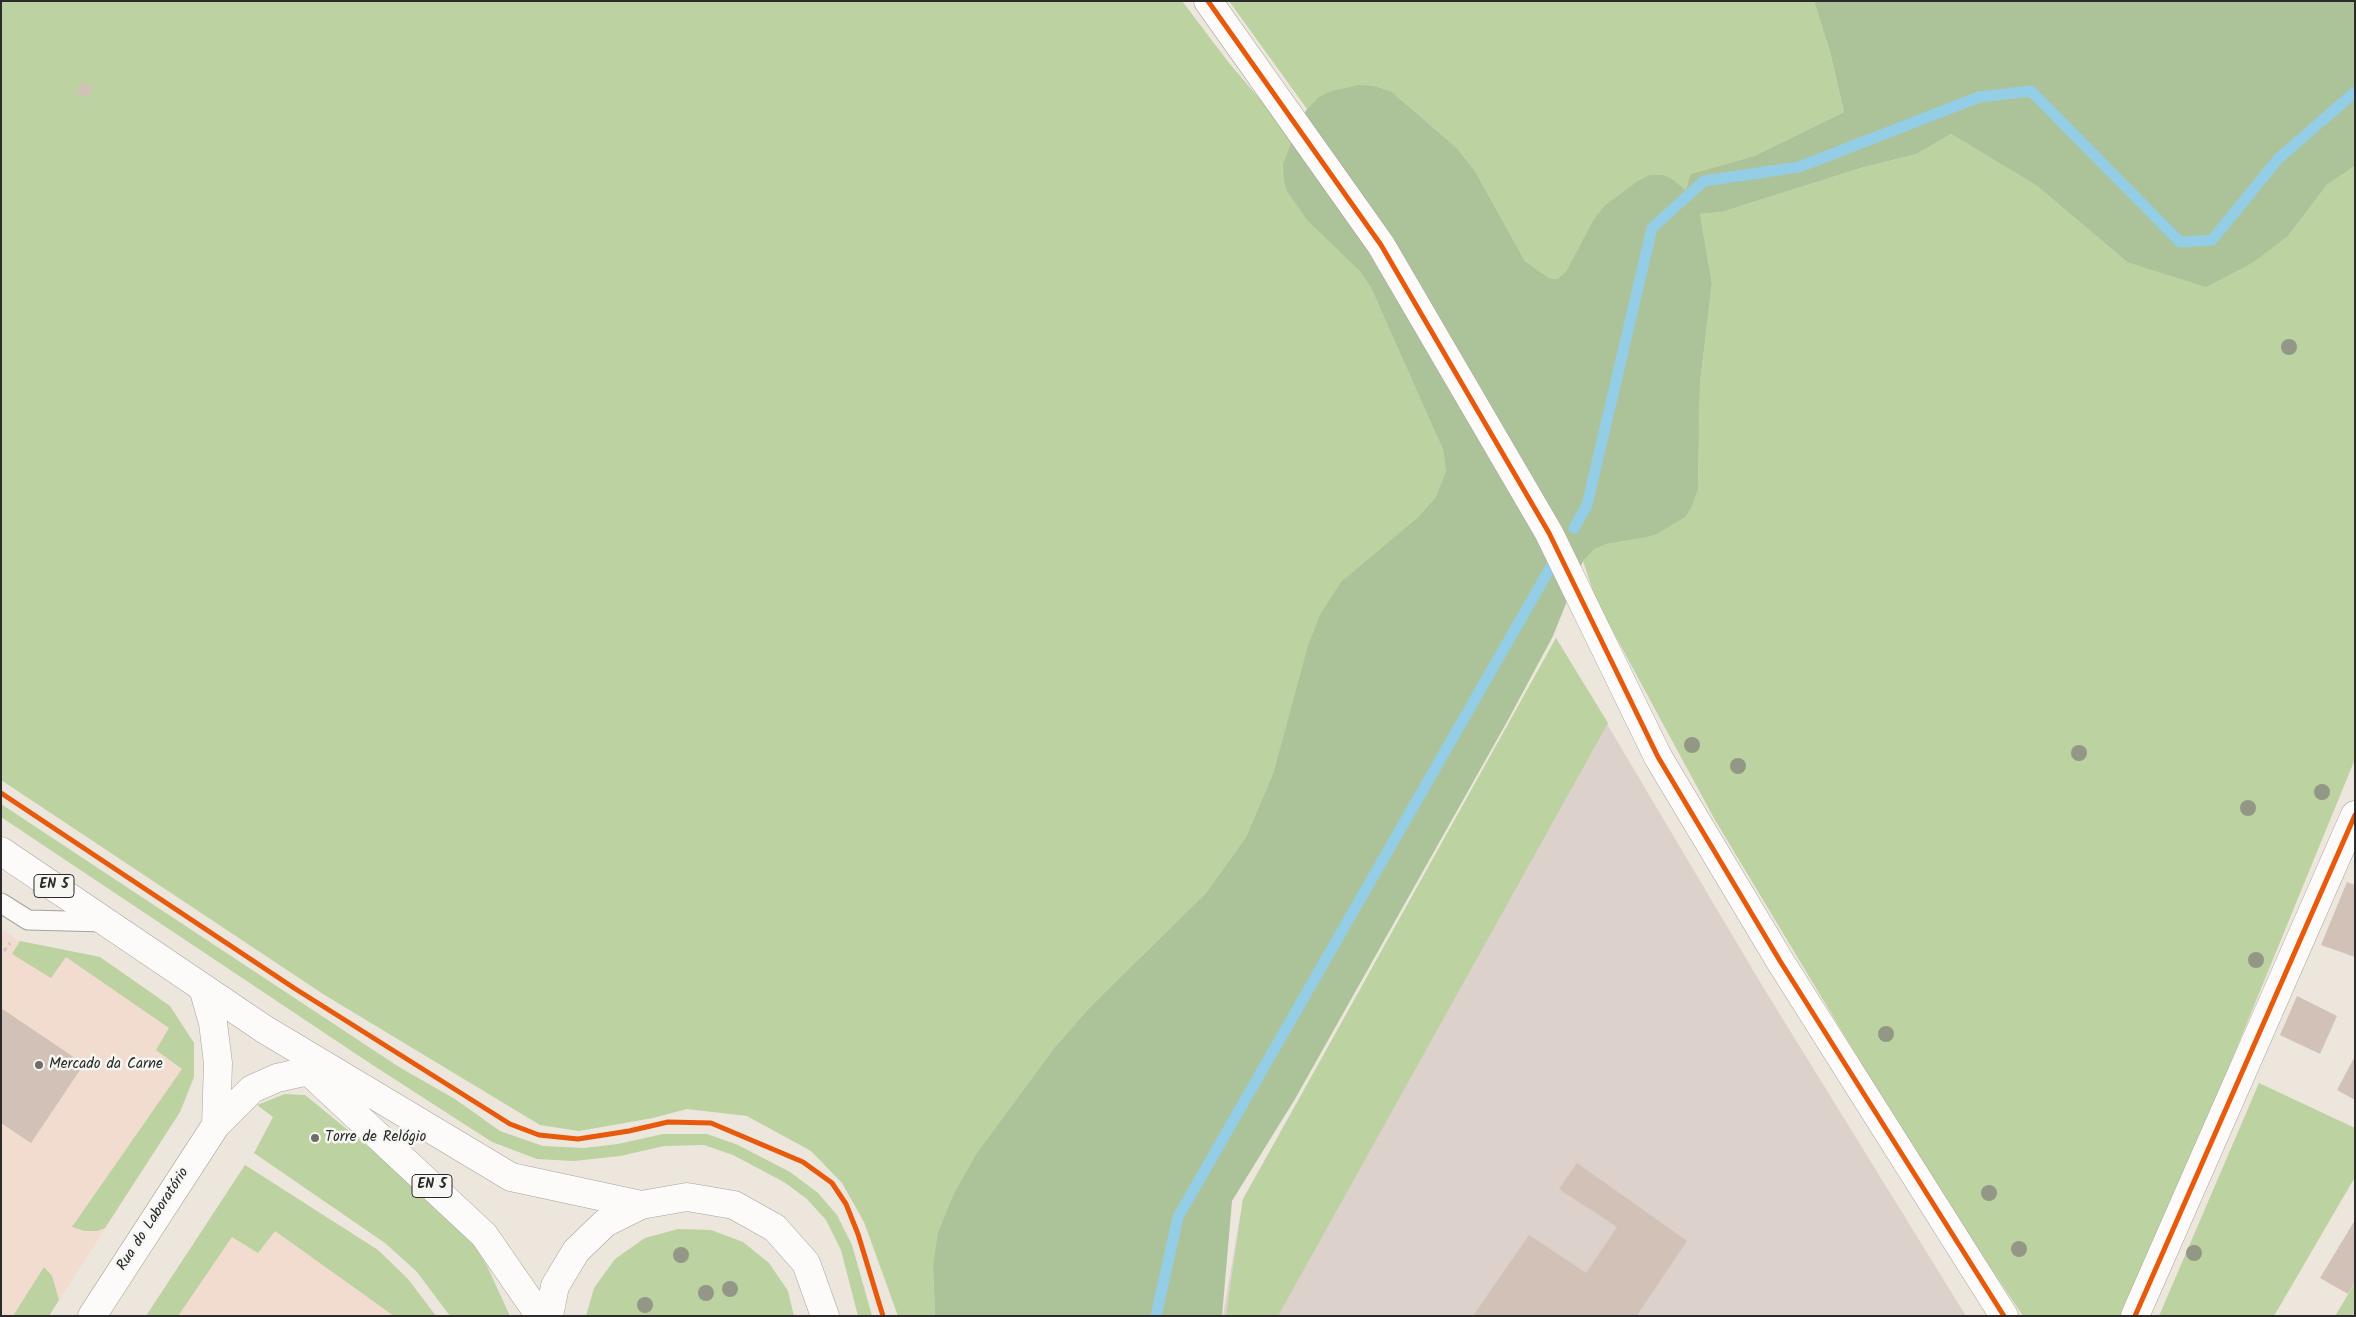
<!DOCTYPE html>
<html>
<head>
<meta charset="utf-8">
<style>
	body { margin:0 }
	#map { position:relative; width:2356px; height:1317px; overflow:hidden; background:#ece6dc; font-family:Kalam,sans-serif }
	canvas { display:block }
	.frame { position:absolute; inset:0; border:2px solid #2b2b2b; pointer-events:none }
</style>
</head>
<body>
<div id="map">
<canvas width="2356" height="1317"></canvas>
<div class="frame"></div>
</div>
<script>
const g = document.querySelector('canvas').getContext('2d');
g.lineJoin = 'round';
function paint(path, color) { g.fillStyle = color; g.fill(path, 'evenodd'); }
const toPath = rows => new Path2D(rows.map(r => 'M' + r).join(''));
function strokePath(path, color, width, dash) { g.strokeStyle = color; g.lineWidth = width; g.lineCap = dash ? 'butt' : 'round'; g.setLineDash(dash || []); g.stroke(path); }
function write(font, color, halo, rows, align = 'center') {
  g.font = font + ' Kalam,sans-serif'; g.lineWidth = 5; g.setLineDash([]); g.textBaseline = 'middle'; g.strokeStyle = halo; g.fillStyle = color; for (const [text, x, y, turn = 0] of rows) {
    g.save(); g.translate(x, y); g.rotate((+turn || 0) * Math.PI / 180); g.textAlign = isNaN(turn) ? turn : align; if (halo) g.strokeText(text, 0, 0); g.fillText(text, 0, 0); g.restore();
  }
}
paint(toPath([
	[1,929,20,941,100,957,170,1006,194,1043,194,1077,180,1112,49,1316,1,1316],
	[245,1165,378,1250,408,1279,436,1316,146,1316]
]), '#f2dbcf');
paint(toPath([
	[1556,638,1763,987,1966,1316,1223,1316,1243,1199,1416,899]
]), '#ddd1cc');
paint(toPath([
	[1,1,1182,1,1229,63,1293,138,1359,270,1371,288,1443,450,1446,471,1435,498,1415,520,1274,771,1246,837,1206,893,1090,1007,1054,1048,976,1154,955,1191,933,1266,935,1316,898,1316,864,1222,842,1183,811,1151,747,1116,687,1109,653,1118,579,1131,540,1125,323,994,1,780],
	[1229,1,1814,1,1830,52,1844,112,1754,156,1690,174,1686,190,1671,178,1604,206,1593,220,1566,273,1557,279,1549,278,1525,261,1475,171,1457,148,1392,92,1319,98,1307,109],
	[1951,134,2037,186,2127,262,2288,236,2327,185,2355,166,2355,759,2190,1162,2121,1316,2023,1316,1929,1176,1715,820,1596,600,1583,561,1595,549,1607,544,1643,538,1684,517,1692,507,1698,490,1700,383,1712,283,1700,214,1722,212,1861,168,1917,154],
	[1556,638,1608,723,1278,1316,1226,1316,1243,1199],
	[1,804,399,1067,455,1099,500,1131,543,1146,584,1148,618,1144,663,1134,707,1134,738,1145,790,1172,818,1193,837,1215,852,1245,872,1316,858,1316,841,1250,826,1220,807,1199,784,1182,733,1155,704,1145,664,1146,620,1156,574,1161,537,1159,492,1142,368,1062,1,817],
	[20,941,100,957,170,1006,194,1043,194,1077,180,1112,105,1228,97,1231,85,1231,72,1227,182,1069,156,1050,169,1028,66,957,51,978,12,954],
	[2259,1083,2355,1128,2355,1177,2274,1316,2159,1316],
	[285,1094,305,1095,387,1162,474,1245,487,1266,510,1316,450,1316,417,1272,385,1243,254,1153,273,1117,257,1105],
	[245,1165,378,1250,408,1279,436,1316,394,1316,275,1231,258,1253,232,1237,178,1316,146,1316],
	[678,1229,711,1230,743,1242,769,1263,788,1291,794,1316,586,1316,594,1288,615,1259,645,1238],
	[44,1267,52,1276,59,1300,49,1316,13,1316],
	[2355,1283,2355,1316,2335,1316]
]), '#bcd2a0');
paint(toPath([
	[1814,1,2355,1,2355,166,2327,185,2288,236,2252,263,2206,287,2127,262,2037,186,1951,134,1917,154,1861,168,1722,212,1700,214,1712,283,1700,383,1698,490,1692,507,1685,517,1657,534,1643,538,1607,544,1595,549,1583,561,1553,636,1508,720,1295,1099,1232,1201,1222,1316,935,1316,933,1266,938,1233,955,1191,976,1154,1054,1048,1090,1007,1206,893,1246,837,1274,771,1308,646,1320,615,1341,582,1415,520,1435,498,1446,471,1443,450,1371,288,1359,270,1307,220,1287,191,1284,180,1283,165,1299,122,1307,109,1319,97,1332,91,1358,85,1374,86,1392,92,1457,148,1475,171,1525,261,1549,278,1557,279,1566,272,1593,220,1604,206,1638,181,1650,175,1662,175,1671,178,1686,190,1690,174,1754,156,1844,112,1830,52]
]), '#acc399');
strokePath(toPath([
	[1574,528,1587,505,1652,228,1704,181,1799,167,1979,97,2031,91,2180,242,2212,240,2278,159,2355,92],
	[1156,1316,1178,1217,1553,563]
]), '#94cde6', 11);
paint(toPath([
	[83,81,93,88,87,98,76,92],
	[2347,882,2355,885,2355,957,2321,945],
	[2297,996,2337,1016,2320,1054,2280,1035],
	[1,1008,84,1064,31,1143,1,1123],
	[2355,1056,2355,1100,2337,1090],
	[1577,1163,1687,1241,1640,1311,1637,1316,1473,1316,1529,1235,1586,1273,1617,1227,1559,1189],
	[2355,1220,2355,1283,2348,1294,2320,1278]
]), '#d2c1b7');
const lane = toPath([
	[1,903,28,920,105,922]
]);
const street = toPath([
	[1208,1,1381,245,1549,533,1658,757,1780,961,2004,1316],
	[203,988,213,1023,218,1063,216,1125],
	[92,1316,216,1125,252,1089,277,1078,308,1071],
	[2135,1316,2355,815]
]);
const primary = toPath([
	[1,851,264,1029,511,1177,641,1205],
	[303,1066,484,1235,540,1316],
	[549,1316,555,1286,576,1251,605,1223,641,1205,687,1197,734,1205,775,1228,806,1263,825,1316]
]);
strokePath(lane, '#a6a39d', 21);
strokePath(street, '#a6a39d', 29);
strokePath(primary, '#a6a39d', 29);
strokePath(toPath([
	[4,951,10,943]
]), '#cbc9c7', 3, [4, 4]);
strokePath(lane, '#fcfbfa', 19);
strokePath(street, '#fcfbfa', 28);
strokePath(primary, '#fcfbfa', 28);
strokePath(toPath([
	[1208,1,1381,245,1549,533,1658,757,1780,961,2004,1316],
	[1,793,294,988,510,1124,539,1135,578,1139,629,1131,668,1122,711,1123,803,1162,832,1183,846,1204,858,1234,883,1316],
	[2135,1316,2355,815]
]), '#e8590c', 5);
g.fillStyle = '#939886';
for (const [x, y] of [
	[2289,347],
	[1692,745],
	[2079,753],
	[1738,766],
	[2322,792],
	[2248,808],
	[2256,960],
	[1886,1034],
	[1989,1193],
	[2019,1249],
	[2194,1253],
	[681,1255],
	[730,1289],
	[706,1293],
	[645,1305]
]) { g.beginPath(); g.arc(x, y, 8, 0, 2 * Math.PI); g.fill(); }
for (const [x, y, r, color] of [
	[39,1065,5,"#6f6c69"],
	[315,1138,5,"#6f6c69"]
]) { const dot = new Path2D(); dot.arc(x, y, r, 0, 2 * Math.PI); g.fillStyle = color; g.fill(dot); strokePath(dot, '#f6f6f2', 2); }
for (const [x, y, w] of [
	[54,886,40],
	[432,1186,40]
]) { const box = new Path2D(); box.roundRect(x - w / 2, y - 11.5, w, 23, 4); g.fillStyle = '#f6f6f2'; g.fill(box); strokePath(box, '#2b2b2b', 1); }
write('bold 14px', '#2b2b2b', null, [
	["EN 5",54,886],
	["EN 5",432,1186]
]);
write('15px', '#2b2b2b', '#f6f6f2', [
	["Mercado da Carne",49,1065],
	["Torre de Relógio",325,1138]
], 'left');
write('15px', '#2b2b2b', '#f6f6f2', [
	["Rua do Laboratório",154,1220,-57]
]);
</script>
</body>
</html>
